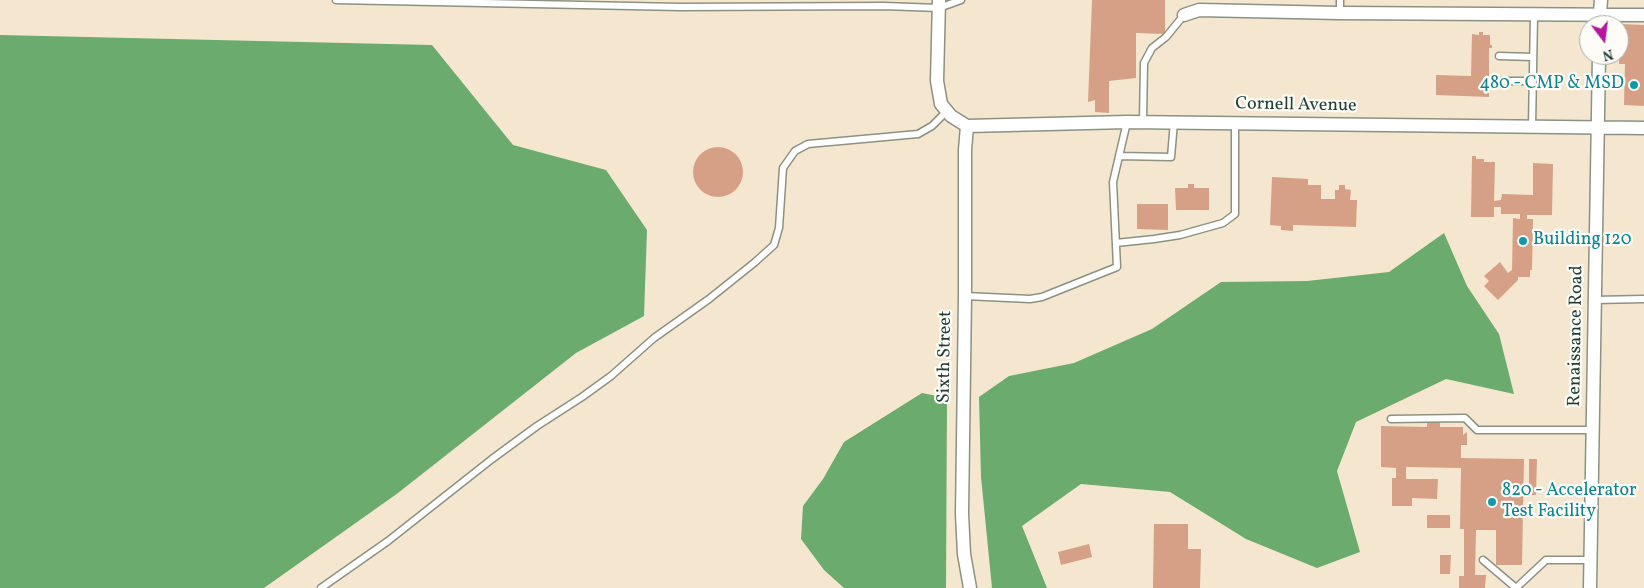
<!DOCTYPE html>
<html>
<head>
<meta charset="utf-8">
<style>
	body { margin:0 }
	#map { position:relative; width:1644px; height:588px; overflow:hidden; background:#f5e7cf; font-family:Vollkorn,serif }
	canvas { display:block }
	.north { position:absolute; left:1579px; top:15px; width:50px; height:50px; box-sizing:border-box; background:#fdfcf7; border:1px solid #a4b0a9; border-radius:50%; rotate:165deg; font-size:14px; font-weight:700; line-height:20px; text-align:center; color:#1f3d34 }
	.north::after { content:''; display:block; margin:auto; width:18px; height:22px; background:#b5179e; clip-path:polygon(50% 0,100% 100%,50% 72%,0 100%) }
</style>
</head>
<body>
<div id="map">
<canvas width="1644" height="588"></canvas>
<div class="north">N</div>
</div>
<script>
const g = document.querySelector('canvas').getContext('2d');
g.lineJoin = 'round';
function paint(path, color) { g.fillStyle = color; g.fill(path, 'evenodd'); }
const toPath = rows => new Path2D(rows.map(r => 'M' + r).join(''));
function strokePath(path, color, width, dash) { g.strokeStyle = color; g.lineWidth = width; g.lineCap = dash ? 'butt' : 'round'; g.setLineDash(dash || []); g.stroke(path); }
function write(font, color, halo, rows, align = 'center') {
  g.font = font + ' Vollkorn,serif'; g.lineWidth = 4.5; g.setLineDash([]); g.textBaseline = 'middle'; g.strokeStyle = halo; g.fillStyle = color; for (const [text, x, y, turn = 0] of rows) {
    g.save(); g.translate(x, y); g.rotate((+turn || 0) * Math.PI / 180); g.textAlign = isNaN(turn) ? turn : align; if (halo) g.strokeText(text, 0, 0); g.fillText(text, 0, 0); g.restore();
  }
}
paint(toPath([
	[0,35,432,45,513,145,606,170,647,230,644,316,576,353,398,493,264,588,0,588],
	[1444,233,1467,286,1499,334,1514,394,1446,379,1356,422,1337,471,1360,552,1317,568,1246,539,1170,492,1081,484,1022,526,1047,588,992,588,981,477,979,397,1009,376,1074,363,1152,329,1221,282,1307,281,1389,272],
	[922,393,947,398,946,588,844,588,824,570,801,539,803,506,823,479,844,442]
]), '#6bab6e');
paint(toPath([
	[1092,0,1165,0,1165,34,1136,33,1136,78,1109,81,1109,113,1095,112,1095,100,1088,102],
	[1620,24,1644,25,1644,106,1624,105,1625,64,1619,64],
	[1479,32,1483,32,1483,35,1490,35,1490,45,1492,45,1492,48,1489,48,1489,97,1436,95,1436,75,1471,76,1472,34,1479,35],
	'693 172a25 25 0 1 1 50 0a25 25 0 1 1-50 0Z',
	[1472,156,1476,156,1476,159,1484,159,1484,162,1495,162,1494,201,1501,200,1502,194,1533,195,1533,163,1553,164,1552,215,1527,215,1527,219,1533,219,1532,270,1530,270,1530,277,1518,277,1518,280,1498,300,1484,286,1489,281,1484,276,1500,262,1508,273,1512,270,1513,218,1520,219,1520,214,1501,214,1501,207,1494,207,1494,217,1471,217],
	[1272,177,1308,179,1308,185,1321,185,1321,199,1335,199,1335,190,1339,190,1339,185,1345,185,1345,189,1351,190,1350,200,1357,200,1356,227,1293,225,1293,231,1281,230,1281,226,1270,225],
	[1188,184,1194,184,1194,188,1209,188,1209,210,1176,210,1175,188,1188,188],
	[1137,204,1168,204,1168,230,1137,229],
	[1427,421,1440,421,1440,427,1463,427,1463,435,1467,432,1467,445,1461,445,1461,458,1524,459,1522,565,1496,565,1496,530,1476,530,1475,575,1486,575,1485,588,1459,588,1459,576,1464,576,1464,529,1460,529,1461,468,1406,467,1406,479,1438,479,1437,499,1412,498,1412,506,1392,506,1392,478,1396,478,1396,468,1381,467,1381,426,1427,427],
	[1529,459,1537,459,1536,495,1529,495],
	[1427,515,1450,515,1450,528,1427,528],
	[1154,524,1188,524,1188,549,1201,549,1200,588,1153,588],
	[1089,544,1092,557,1061,565,1058,552],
	[1440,555,1451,555,1450,574,1440,574]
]), '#d5a086');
const service = toPath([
	[336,0,680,7,884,6,939,8,961,0],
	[1340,13,1340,0],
	[1499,56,1533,57],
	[1499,81,1533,81],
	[1143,122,1144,63,1152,48,1166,37,1184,15],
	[1532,127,1534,15],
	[1119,156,1171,157,1174,122],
	[1116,243,1154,239,1180,235,1223,223,1235,214,1235,122],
	[965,296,1030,299,1042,297,1117,267,1113,182,1127,122],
	[1595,300,1644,299],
	[1391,419,1465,418,1477,430,1593,430],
	[1483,560,1516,588],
	[321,588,388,541,492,459,537,426,582,397,611,376,654,338,709,299,754,263,774,245,779,228,783,168,795,151,808,144,918,134,932,126,947,111],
	[1516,588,1546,560,1591,560]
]);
const minor = toPath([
	[939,0,937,81,941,104,951,116,967,126,1127,122,1644,128],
	[1184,15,1199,10,1340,13,1644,15],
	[1599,25,1601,0],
	[967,126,965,150,965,296,962,514,964,554,970,588],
	[1590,588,1599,55]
]);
strokePath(service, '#8a9282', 9);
strokePath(minor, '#8a9282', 15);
strokePath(service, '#fff', 6);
strokePath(minor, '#fff', 12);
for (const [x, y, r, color] of [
	[1634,85,5,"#0f9aa8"],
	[1523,241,5,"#0f9aa8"],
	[1492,502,5,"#0f9aa8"]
]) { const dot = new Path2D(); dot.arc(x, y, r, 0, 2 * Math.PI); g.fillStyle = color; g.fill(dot); strokePath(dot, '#fdfcf7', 2); }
write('18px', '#0d838f', '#fdfcf7', [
	["480 - CMP & MSD",1624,85,"right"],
	["Building 120",1533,241],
	["820 - Accelerator",1502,492],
	["Test Facility",1502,513]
], 'left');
write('18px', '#1f3d34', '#fdfcf7', [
	["Cornell Avenue",1296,106,1],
	["Renaissance Road",1577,336,-89],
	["Sixth Street",946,357,-89]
]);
</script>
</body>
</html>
